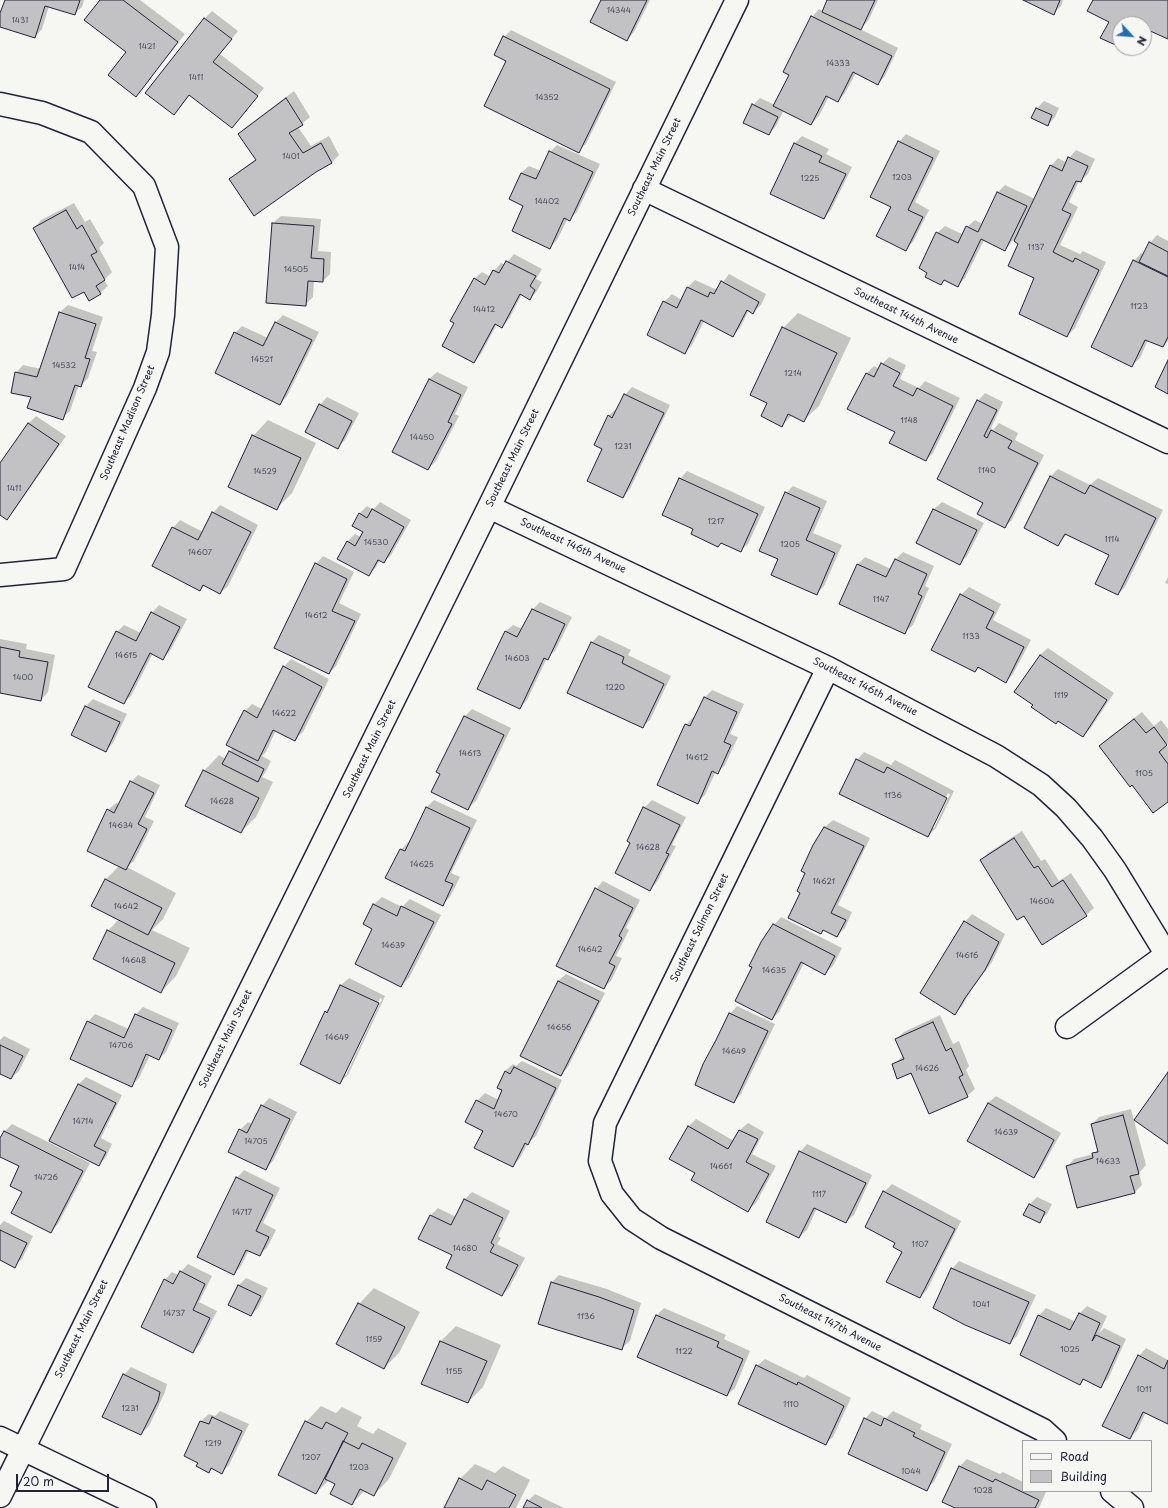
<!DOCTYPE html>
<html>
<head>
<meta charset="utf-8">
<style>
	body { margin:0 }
	#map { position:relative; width:1168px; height:1508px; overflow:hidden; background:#f6f6f2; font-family:"Playpen Sans",sans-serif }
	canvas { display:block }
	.legend { position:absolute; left:1022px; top:1440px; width:130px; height:52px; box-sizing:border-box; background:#f6f6f2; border:1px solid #a1a1a9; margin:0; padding:5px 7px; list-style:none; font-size:12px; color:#22223b }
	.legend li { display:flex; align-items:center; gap:8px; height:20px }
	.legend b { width:20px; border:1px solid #a1a1a9 }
	.north { position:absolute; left:1112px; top:16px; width:40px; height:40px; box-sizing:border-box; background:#f6f6f2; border:1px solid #a1a1a9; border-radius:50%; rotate:116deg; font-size:11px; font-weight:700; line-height:16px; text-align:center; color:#22223b }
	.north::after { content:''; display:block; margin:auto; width:14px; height:18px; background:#1f6fb2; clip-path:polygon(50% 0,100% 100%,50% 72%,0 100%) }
	.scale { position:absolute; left:16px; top:1474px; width:93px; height:18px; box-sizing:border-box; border:2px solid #22223b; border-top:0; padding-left:5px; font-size:12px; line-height:14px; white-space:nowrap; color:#22223b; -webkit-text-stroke:3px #f6f6f2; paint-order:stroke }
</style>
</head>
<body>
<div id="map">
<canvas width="1168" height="1508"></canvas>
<ul class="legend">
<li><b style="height:5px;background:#f6f6f2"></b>Road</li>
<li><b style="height:11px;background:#c2c2c4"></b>Building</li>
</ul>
<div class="north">N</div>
<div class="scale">20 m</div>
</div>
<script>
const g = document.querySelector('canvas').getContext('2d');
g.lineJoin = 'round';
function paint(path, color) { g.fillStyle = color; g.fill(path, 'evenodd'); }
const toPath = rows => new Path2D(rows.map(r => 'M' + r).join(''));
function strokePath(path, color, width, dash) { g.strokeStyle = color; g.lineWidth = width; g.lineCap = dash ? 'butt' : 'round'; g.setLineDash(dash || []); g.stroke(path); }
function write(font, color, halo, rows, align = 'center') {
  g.font = font + ' "Playpen Sans",sans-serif'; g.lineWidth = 3; g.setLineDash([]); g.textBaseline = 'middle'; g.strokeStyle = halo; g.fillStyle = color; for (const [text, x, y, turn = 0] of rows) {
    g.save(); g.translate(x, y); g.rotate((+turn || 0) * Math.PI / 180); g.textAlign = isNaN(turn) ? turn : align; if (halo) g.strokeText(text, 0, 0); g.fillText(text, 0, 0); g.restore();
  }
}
paint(toPath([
	[6,0,84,0,82,7,74,14,49,6,42,29,35,37,0,26,0,16],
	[101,0,140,0,185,34,143,88,136,96,127,52],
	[602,0,650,0,634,32,627,40],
	[828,0,878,0,868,21,860,29,898,48,885,76,878,84,856,73,845,93,838,101,829,96,819,116,811,124,784,110,776,126,769,134,753,105,760,98,775,105,790,75,812,17,819,9,823,11],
	[1025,0,1063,0,1061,6,1053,14],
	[212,11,238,31,220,54,264,88,232,127,190,95,174,114,147,93,205,18],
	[511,30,616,82,586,144,578,151,507,61,504,37],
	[294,91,310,117,298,127,311,146,329,136,339,155,332,162,316,171,230,179,238,172,256,159,239,134,246,127],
	[1044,101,1059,108,1055,117,1048,125,1037,108],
	[906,134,940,151,915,202,929,210,913,242,905,249,892,206,899,142],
	[802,136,829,149,826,154,852,167,831,210,824,218,794,144],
	[557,145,600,164,577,212,570,219,568,218,557,240,550,248,525,205,510,198,521,173,529,166,541,171,550,152],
	[1076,150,1095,159,1088,174,1080,181,1079,181,1069,202,1078,207,1060,245,1080,254,1083,251,1106,262,1075,328,1067,336,1035,278,1020,243,1013,240,1005,250,984,240,965,278,958,285,945,280,941,284,937,233,945,226,964,235,967,227,975,220,983,224,998,192,1005,185,1035,199,1051,166,1058,158,1067,163,1069,158],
	[74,203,85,222,90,219,104,243,99,248,112,272,104,280,108,286,100,293,84,290,34,228,41,220],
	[281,216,321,219,318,251,331,252,330,274,323,281,314,280,313,297,305,305,267,302,273,223],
	[1157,235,1168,241,1168,341,1163,346,1148,340,1140,358,1132,365,1134,261,1141,253,1144,255,1150,243],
	[514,254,542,269,536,279,542,282,537,291,530,299,522,294,509,319,502,327,497,324,481,354,474,362,455,323,474,279,482,272,491,277,494,271,501,263,505,265],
	[729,274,766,294,761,305,753,312,749,310,740,328,733,336,704,321,692,345,685,353,664,302,672,294,682,300,688,287,695,280,715,289,720,286],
	[68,305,103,317,92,351,97,352,88,378,81,386,79,385,70,411,62,418,32,396,16,373,23,365,41,369,60,312],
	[798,313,851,338,819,406,803,421,792,415,782,426,783,328],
	[283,315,319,332,287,396,280,404,235,333,242,326,268,338,276,322],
	[889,357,906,365,900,379,919,388,925,381,960,398,933,453,926,460,896,432,849,408,867,373,874,366,880,369,882,364],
	[437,372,468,387,455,414,459,416,436,461,428,469,429,379],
	[632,387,670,405,630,489,623,497,604,448,608,416,616,409,617,409,625,395],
	[985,393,1003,402,991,428,993,430,999,423,1018,433,1015,440,1044,455,1012,520,1005,527,984,502,978,401],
	[327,397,359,413,345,440,338,447,320,405],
	[36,416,66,436,14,511,7,518,0,514,0,465,29,423],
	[268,420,316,443,292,493,277,508,253,436],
	[1058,469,1090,485,1098,478,1163,510,1125,587,1118,594,1110,555,1067,534,1058,544,1050,477],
	[687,471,765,507,748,544,740,551,722,542,718,546,695,529,680,479],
	[793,486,827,501,813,533,842,545,824,586,816,594,780,558,786,493],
	[380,502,411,520,391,555,384,562,380,560,376,567,369,575,347,542,355,534,361,537,364,531,353,525,360,513,367,506,373,510],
	[942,502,984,523,967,556,959,564,917,542,934,509],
	[220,505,258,525,228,586,220,593,205,585,200,590,173,528,180,520,203,532,213,513],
	[903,552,934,566,925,586,929,588,913,625,905,632,841,604,858,564,865,557,891,569,895,560],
	[323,556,354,572,339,603,361,614,336,666,329,673,316,564],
	[1168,577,1168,584,1165,583],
	[969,587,1001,604,993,620,1031,640,1013,674,1006,681,979,667,974,671,932,649,961,595],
	[540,602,572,617,555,651,547,658,527,700,520,708,505,632,513,625,523,629,533,609],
	[159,605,187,619,170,651,163,658,153,653,131,696,123,703,117,632,124,625,141,633,152,613],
	[599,635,631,650,628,655,671,676,650,720,642,727,568,692,592,642],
	[0,639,27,644,26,649,55,655,48,692,41,700,0,692],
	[1048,648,1114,693,1090,729,1083,736,1040,655],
	[291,659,329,679,303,732,295,739,276,730,266,752,262,756,271,761,265,773,262,777,273,782,256,817,241,832,204,771,219,755,226,759,230,751,233,747,245,711,252,704,262,709,284,667],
	[712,690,744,704,730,734,738,737,725,765,718,772,716,771,705,795,697,802,686,725,693,717,695,718,705,697],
	[93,699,127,714,113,743,106,751,72,735,86,706],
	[472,709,511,728,476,801,468,808,442,774,438,772,465,716],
	[1142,712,1154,726,1161,720,1168,729,1168,743,1166,745,1168,747,1168,801,1132,784,1100,746,1107,739],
	[864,752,891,765,895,760,954,791,936,828,928,836,857,760],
	[948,793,950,794,934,828,931,828],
	[138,775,160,785,145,817,154,821,134,861,127,867,176,893,163,919,152,930,190,948,176,976,161,992,94,959,108,931,119,919,92,905,106,879,120,865,108,810,116,803,120,804,131,782],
	[434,800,477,820,451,873,460,877,450,897,442,905,401,850,408,842,410,843,427,807],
	[652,800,686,817,672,845,676,846,657,882,650,890,632,842,644,808],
	[833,820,870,838,838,905,852,912,845,928,837,936,825,929,821,933,807,872,814,845,825,827],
	[1022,831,1041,861,1045,859,1059,881,1071,873,1094,908,1086,915,981,860,988,853],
	[603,881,640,900,626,928,629,930,616,956,622,958,611,981,603,988,596,889],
	[382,897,402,907,410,899,441,915,409,978,401,986,373,928,364,924,374,904],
	[972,914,1005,934,992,962,972,989,962,1006,955,1013,965,922],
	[781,917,842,948,833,966,825,973,804,963,779,1012,772,1019,774,925],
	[566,974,605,993,568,1067,561,1075,558,981],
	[349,978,385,996,348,1075,340,1082,325,1012,332,1005,341,985],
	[380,998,382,999,346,1075,343,1075],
	[737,1006,775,1024,741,1094,734,1102,730,1014],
	[143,1007,179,1023,166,1052,159,1059,150,1055,139,1078,131,1086,88,1022,95,1014,129,1029,136,1014],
	[940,1015,953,1044,959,1041,969,1066,966,1070,975,1089,967,1096,893,1065,903,1056,896,1039,904,1032],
	[4,1036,30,1049,19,1071,11,1078,0,1073,0,1040],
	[522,1061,562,1080,536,1136,528,1143,520,1158,513,1166,484,1130,477,1101,485,1093,499,1100,504,1090,498,1087,505,1071,513,1064,516,1066],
	[86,1077,122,1095,101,1138,112,1144,106,1157,99,1165,51,1140,79,1084],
	[996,1096,1061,1133,1041,1169,1034,1177,988,1103],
	[269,1098,297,1112,273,1161,266,1168,240,1130,248,1122,252,1124,262,1106],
	[1131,1109,1146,1165,1139,1173,1142,1185,1135,1192,1067,1167,1074,1159,1094,1154,1098,1149,1092,1124,1099,1117],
	[696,1119,734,1141,740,1130,748,1123,764,1132,752,1154,776,1166,756,1203,748,1211,697,1173,688,1127],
	[12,1124,90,1163,58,1224,51,1232,24,1192,20,1166,0,1156,0,1140,4,1132],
	[807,1144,872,1175,854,1215,846,1222,817,1208,807,1230,799,1237,800,1152],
	[244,1170,280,1188,263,1223,276,1230,267,1248,259,1255,249,1250,241,1266,234,1274,237,1178],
	[892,1184,961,1221,927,1290,920,1297,903,1252,896,1242,884,1192],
	[472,1192,510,1211,498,1236,501,1238,497,1244,525,1258,509,1288,502,1295,453,1254,430,1216,438,1208,456,1217,465,1199],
	[1037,1197,1052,1204,1047,1214,1039,1221,1025,1214,1030,1204],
	[4,1221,33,1236,22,1259,14,1266,0,1259,0,1225],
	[959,1261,1036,1295,1017,1336,1009,1343,952,1269],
	[188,1264,212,1276,199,1302,217,1311,200,1344,193,1352,165,1280,172,1272,178,1275],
	[559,1275,607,1289,641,1303,630,1341,622,1348,552,1282],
	[246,1278,268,1288,258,1308,251,1315,229,1304,239,1285],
	[374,1288,420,1312,399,1353,384,1368,359,1304],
	[1087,1306,1107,1316,1099,1333,1104,1328,1126,1339,1108,1379,1100,1386,1085,1379,1080,1384,1039,1316,1046,1308,1076,1322,1080,1313],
	[664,1308,726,1335,724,1339,750,1351,735,1388,727,1395,657,1315],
	[456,1326,501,1345,483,1387,468,1402,423,1383,441,1341],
	[1146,1348,1168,1360,1168,1423,1146,1412,1137,1431,1129,1438,1139,1356],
	[765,1359,804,1378,807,1375,851,1398,833,1437,825,1444,757,1366],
	[131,1367,167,1384,165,1392,149,1426,141,1434,124,1375],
	[321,1406,336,1413,342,1407,362,1417,357,1426,373,1434,378,1428,407,1443,389,1479,374,1495,365,1490,352,1504,336,1484,329,1480,316,1493,306,1422],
	[220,1411,249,1424,229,1465,222,1472,212,1468,209,1472,199,1463,185,1456,201,1421,209,1414,215,1416],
	[872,1411,886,1418,893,1411,922,1425,920,1429,952,1444,934,1482,926,1489,865,1419],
	[967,1459,1000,1474,1003,1472,1023,1482,1023,1491,1043,1491,1046,1492,1039,1508,957,1508,943,1502,960,1466],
	[475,1464,495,1473,503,1466,530,1480,516,1508,445,1508,460,1479],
	[535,1494,564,1508,524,1508,528,1501]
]), '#0003');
const building = toPath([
	[5,0,80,0,75,15,45,6,35,38,0,27,0,13,5,0],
	[100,0,123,0,178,42,136,97,108,75,126,52,84,20,100,0],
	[601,0,647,0,627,41,590,22,601,0],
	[827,0,875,0,861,30,822,12,827,0],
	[1023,0,1060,0,1054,15,1023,0],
	[1093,0,1168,0,1168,39,1148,30,1146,36,1144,35,1144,24,1120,24,1120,47,1100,38,1109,22,1087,11,1093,0],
	[811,16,892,56,878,85,853,72,838,102,826,96,811,125,773,106,789,75,783,72,811,16],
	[204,18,232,39,213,62,258,96,232,128,189,95,174,115,145,93,204,18],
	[503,36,610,89,579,153,484,106,506,61,494,55,503,36],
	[286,98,303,125,289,133,303,153,321,143,332,163,316,172,254,216,229,179,256,160,238,134,286,98],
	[752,104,778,117,769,135,743,123,752,104],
	[1036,108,1052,115,1048,126,1031,118,1036,108],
	[898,141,933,158,908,210,923,217,906,251,876,236,891,207,870,197,898,141],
	[794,143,822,156,819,162,846,174,824,219,770,194,794,143],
	[549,151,593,172,570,221,564,218,550,249,512,231,523,206,509,199,521,173,536,179,549,151],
	[1068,157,1088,166,1081,182,1076,181,1062,210,1071,214,1053,252,1073,262,1075,258,1099,270,1067,337,1019,314,1034,278,1008,266,1018,244,1014,241,1050,165,1062,171,1068,157],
	[997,192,1027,206,1005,251,981,239,958,287,944,280,941,285,925,277,927,273,919,268,936,232,958,243,966,226,978,232,997,192],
	[66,210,77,229,82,225,97,252,91,255,105,280,96,286,101,294,89,301,84,292,72,298,33,228,66,210],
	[272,223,314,226,311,258,324,259,323,282,308,281,306,306,266,303,272,223],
	[1149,242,1168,252,1168,276,1139,262,1149,242],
	[1133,260,1168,277,1168,337,1163,347,1145,340,1132,367,1091,347,1133,260],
	[506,261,536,276,530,286,535,290,530,300,520,294,502,328,495,324,474,363,442,346,454,323,450,321,474,278,485,285,493,270,499,273,506,261],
	[721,281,759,302,753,314,747,310,733,337,701,320,685,354,647,335,663,301,677,308,687,287,708,297,710,292,714,294,721,281],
	[59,312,96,324,85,358,90,359,81,387,75,385,63,420,27,408,31,397,11,393,15,372,37,377,59,312],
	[275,322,312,340,280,405,215,373,234,332,263,346,275,322],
	[782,327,837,353,804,422,788,414,782,427,761,416,767,403,750,395,782,327],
	[1168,360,1168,394,1155,387,1168,360],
	[881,363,900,373,893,386,913,396,917,388,953,406,926,461,889,443,895,432,847,409,866,373,874,377,881,363],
	[429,379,461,395,448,422,452,424,428,470,392,452,429,379],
	[624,394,664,413,623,498,587,481,602,449,594,445,608,415,612,418,624,394],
	[977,400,997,410,984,436,987,438,991,430,1012,441,1008,448,1038,463,1005,528,977,514,983,503,937,479,977,400],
	[319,404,352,421,338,449,305,432,319,404],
	[28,423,59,444,7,520,0,515,0,463,28,423],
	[252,435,301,458,277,510,228,487,252,435],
	[1050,476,1085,494,1090,485,1156,518,1118,595,1095,584,1109,555,1065,534,1058,546,1024,528,1050,476],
	[679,478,758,514,741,552,721,543,718,547,691,534,693,529,662,515,679,478],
	[785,492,820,508,806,540,835,553,817,595,771,575,778,559,759,551,785,492],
	[372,509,404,527,384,563,378,560,369,576,337,559,347,541,355,546,363,532,352,526,359,513,367,518,372,509],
	[933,509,977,530,960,565,916,543,933,509],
	[212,512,251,532,220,594,203,585,200,591,152,566,172,527,198,540,212,512],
	[895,559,927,574,918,594,922,596,905,634,839,604,857,564,886,577,895,559],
	[315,563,347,579,332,611,355,621,329,674,274,648,315,563],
	[960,594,994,612,986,628,1024,647,1006,683,978,667,975,672,931,650,960,594],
	[532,609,565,624,548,660,544,658,520,709,477,689,505,631,517,637,532,609],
	[151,612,180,627,163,660,150,653,124,704,88,687,116,631,136,641,151,612],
	[591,642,624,657,622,663,664,684,643,728,567,693,591,642],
	[0,647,20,651,19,657,48,662,41,701,0,693,0,647],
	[1040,655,1107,700,1083,737,1058,721,1056,724,1031,707,1033,705,1014,692,1040,655],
	[283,666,322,687,295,741,273,730,258,761,226,745,244,710,257,718,283,666],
	[704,697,737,712,724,742,731,745,718,774,712,771,698,804,657,785,685,724,690,726,704,697],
	[85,706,120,722,106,752,71,735,85,706],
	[464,716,504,735,468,810,431,792,440,774,436,772,464,716],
	[1134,719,1146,733,1154,727,1167,745,1159,752,1168,764,1168,802,1153,813,1132,785,1130,787,1099,746,1134,719],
	[229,751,264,769,258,782,222,764,229,751],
	[856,759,884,773,887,767,947,798,928,837,839,794,856,759],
	[203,770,259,798,241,833,185,806,203,770],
	[130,781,154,793,138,824,147,829,126,870,87,851,107,809,114,813,130,781],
	[426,807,470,828,445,881,453,884,443,906,385,878,400,849,405,851,426,807],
	[643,807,680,825,666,853,669,854,650,891,615,873,630,843,627,841,643,807],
	[824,827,864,846,831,913,846,920,837,937,823,930,821,934,788,918,800,893,797,891,805,873,801,871,813,845,824,827],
	[1014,838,1034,868,1038,866,1052,887,1063,880,1087,916,1042,945,1024,916,1017,920,980,860,1014,838],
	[105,879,162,908,148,935,91,906,105,879],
	[595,888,633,908,619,936,622,938,609,963,615,966,604,989,556,966,595,888],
	[373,904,397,916,401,906,434,922,401,987,355,964,372,929,363,924,373,904],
	[964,921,999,942,985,970,965,998,955,1015,920,993,964,921],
	[773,924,835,956,825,975,801,962,772,1020,735,1001,752,967,749,966,761,942,773,924],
	[107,930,175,963,161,993,93,959,107,930],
	[558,981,599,1001,561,1076,520,1056,558,981],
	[340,985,379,1003,340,1084,300,1064,325,1011,327,1013,340,985],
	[729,1013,768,1031,734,1103,695,1085,703,1064,716,1040,729,1013],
	[135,1014,172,1030,159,1060,146,1054,132,1087,70,1059,87,1021,124,1038,135,1014],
	[933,1022,946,1051,951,1048,963,1075,959,1077,968,1097,929,1114,911,1073,897,1079,892,1064,904,1059,895,1039,933,1022],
	[0,1045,23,1056,11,1079,0,1074,0,1045],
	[514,1067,556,1088,528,1145,525,1143,513,1167,474,1148,483,1131,465,1122,476,1100,494,1109,502,1090,497,1088,505,1071,510,1074,514,1067],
	[1168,1072,1168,1144,1134,1120,1168,1072],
	[78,1084,116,1103,94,1146,106,1152,99,1166,49,1141,78,1084],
	[988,1103,1054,1140,1034,1178,967,1141,988,1103],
	[261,1105,290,1119,266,1170,228,1152,239,1129,247,1133,261,1105],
	[1123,1115,1139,1174,1130,1176,1135,1193,1077,1208,1066,1166,1093,1158,1092,1153,1098,1152,1091,1124,1123,1115],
	[688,1126,728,1149,739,1130,758,1139,746,1162,769,1174,748,1212,691,1180,695,1173,669,1159,688,1126],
	[4,1131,83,1171,51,1233,11,1213,22,1192,10,1186,19,1166,0,1157,0,1138,4,1131],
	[799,1151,866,1183,846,1223,814,1208,799,1238,766,1222,799,1151],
	[236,1177,273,1195,256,1231,269,1237,260,1256,246,1250,234,1275,197,1257,236,1177],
	[883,1191,955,1229,920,1298,886,1282,902,1252,893,1247,895,1243,865,1227,883,1191],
	[464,1199,503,1218,491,1243,494,1245,490,1252,518,1265,502,1296,446,1268,452,1255,418,1239,430,1215,451,1225,464,1199],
	[1029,1204,1045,1212,1040,1223,1023,1215,1029,1204],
	[0,1230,27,1243,15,1268,0,1260,0,1230],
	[951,1268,1029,1302,1010,1344,965,1325,933,1308,951,1268],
	[180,1271,205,1284,193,1310,210,1318,193,1353,141,1327,164,1279,173,1284,180,1271],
	[551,1282,599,1297,634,1310,622,1350,538,1324,551,1282],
	[238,1285,261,1296,251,1316,228,1305,238,1285],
	[358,1303,405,1327,384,1369,336,1344,358,1303],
	[1079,1313,1100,1323,1092,1341,1096,1335,1120,1346,1101,1388,1083,1379,1080,1385,1020,1355,1038,1315,1070,1330,1079,1313],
	[656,1315,719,1342,717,1347,743,1359,727,1396,637,1357,656,1315],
	[440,1341,487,1361,468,1403,421,1384,440,1341],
	[1138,1355,1164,1369,1168,1360,1168,1424,1143,1412,1130,1439,1102,1426,1138,1355],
	[756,1365,797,1385,798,1382,844,1406,826,1445,738,1404,756,1365],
	[123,1374,160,1392,158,1401,141,1435,102,1417,123,1374],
	[212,1417,242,1431,222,1474,211,1468,209,1473,196,1466,198,1463,184,1456,200,1421,209,1424,212,1417],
	[864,1418,881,1426,884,1418,915,1433,913,1436,945,1452,927,1491,848,1454,864,1418],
	[305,1421,322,1429,326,1422,348,1433,316,1494,278,1475,305,1421],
	[343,1441,359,1449,362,1443,393,1458,374,1496,360,1489,352,1505,330,1494,335,1484,325,1479,343,1441],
	[959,1466,993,1482,995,1479,1039,1500,1035,1508,955,1508,942,1502,959,1466],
	[459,1478,482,1490,487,1480,516,1495,509,1508,444,1508,459,1478],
	[527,1500,542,1508,523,1508,527,1500]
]);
paint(building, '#c2c2c4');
strokePath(building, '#22223b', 1);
const minor = toPath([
	[0,104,42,113,91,132,144,186,167,247,163,315,158,352,145,388,64,569,0,575],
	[644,189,1168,442],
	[489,507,828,668,996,756,1041,785,1066,808,1092,838,1115,870,1168,957],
	[828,668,605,1123,600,1161,612,1194,632,1219,661,1238,1043,1430,1055,1441],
	[1067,1027,1166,955],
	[1112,1491,1132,1508],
	[0,1496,489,507,737,0]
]);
const secondary = toPath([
	[0,1438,145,1508]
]);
strokePath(minor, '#22223b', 25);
strokePath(secondary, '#22223b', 25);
strokePath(minor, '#f6f6f2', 22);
strokePath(secondary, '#f6f6f2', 22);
write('8px', '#4a4a5d', null, [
	["14344",619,11],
	["1431",20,21],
	["1421",147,47],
	["14333",838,64],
	["1411",196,78],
	["14352",547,98],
	["1401",291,157],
	["1203",902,178],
	["1225",810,179],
	["14402",547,202],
	["1137",1036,248],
	["1414",77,268],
	["14505",296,270],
	["1123",1139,307],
	["14412",484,310],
	["14521",262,360],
	["14532",64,366],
	["1214",793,374],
	["1148",909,421],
	["14450",422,438],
	["1231",623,447],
	["1140",987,471],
	["14529",265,472],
	["1411",14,489],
	["1217",716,522],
	["1114",1112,540],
	["14530",376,543],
	["1205",790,545],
	["14607",200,553],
	["1147",881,600],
	["14612",316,616],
	["1133",971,637],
	["14615",126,656],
	["14603",517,659],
	["1400",23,678],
	["1220",615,688],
	["1119",1061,696],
	["14622",284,714],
	["14613",470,754],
	["14612",697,758],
	["1105",1144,774],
	["1136",893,796],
	["14628",222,802],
	["14634",121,826],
	["14628",648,848],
	["14625",422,865],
	["14621",824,882],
	["14604",1042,902],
	["14642",126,907],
	["14639",393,946],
	["14642",590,950],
	["14616",967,956],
	["14648",134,961],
	["14635",774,971],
	["14656",559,1028],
	["14649",337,1038],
	["14706",121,1046],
	["14649",734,1052],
	["14626",927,1069],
	["14670",506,1115],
	["14714",83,1122],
	["14639",1006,1133],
	["14705",256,1142],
	["14633",1108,1162],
	["14661",721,1167],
	["14726",46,1178],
	["1117",819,1195],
	["14717",242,1213],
	["1107",920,1245],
	["14680",465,1249],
	["1041",981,1305],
	["14737",174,1314],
	["1136",586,1317],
	["1159",374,1340],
	["1025",1070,1350],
	["1122",684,1352],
	["1155",454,1372],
	["1011",1144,1390],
	["1110",791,1405],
	["1231",130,1409],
	["1219",213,1444],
	["1207",311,1458],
	["1203",359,1468],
	["1044",911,1472],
	["1028",983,1491]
]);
write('10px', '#22223b', '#f6f6f2', [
	["Southeast Main Street",655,167,-64],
	["Southeast 144th Avenue",906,316,26],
	["Southeast Madison Street",128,423,-67],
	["Southeast Main Street",513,458,-64],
	["Southeast 146th Avenue",573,546,25],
	["Southeast 146th Avenue",865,687,27],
	["Southeast Main Street",370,749,-64],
	["Southeast Salmon Street",700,928,-64],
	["Southeast Main Street",226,1039,-64],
	["Southeast 147th Avenue",830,1323,27],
	["Southeast Main Street",82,1329,-64]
]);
</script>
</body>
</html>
